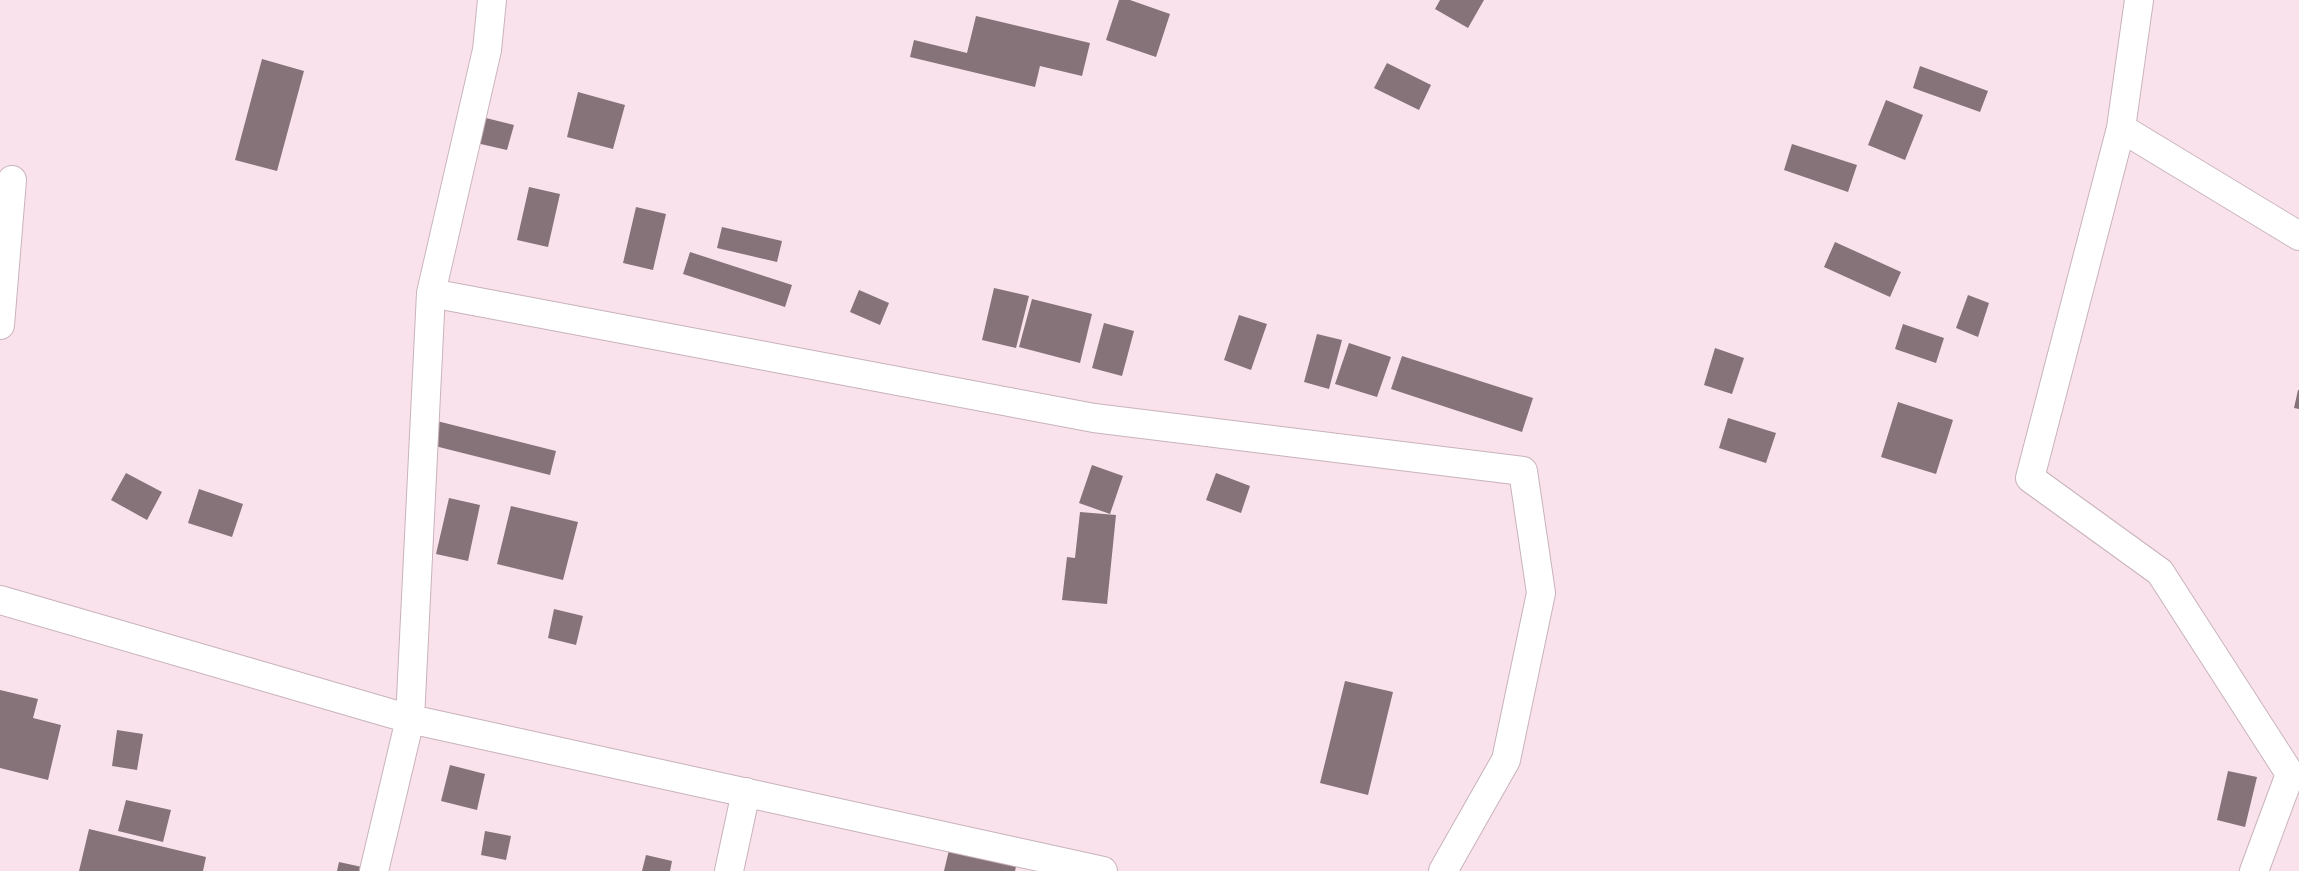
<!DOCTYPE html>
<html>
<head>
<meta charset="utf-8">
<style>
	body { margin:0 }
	canvas { display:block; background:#f9e2eb }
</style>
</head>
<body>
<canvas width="2299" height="871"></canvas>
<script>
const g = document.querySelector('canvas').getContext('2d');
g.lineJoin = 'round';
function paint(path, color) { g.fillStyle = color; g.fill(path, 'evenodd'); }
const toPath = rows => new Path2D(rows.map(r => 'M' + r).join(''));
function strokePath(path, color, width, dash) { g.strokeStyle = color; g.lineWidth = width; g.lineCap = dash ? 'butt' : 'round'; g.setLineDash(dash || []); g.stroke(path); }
paint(toPath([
	[1119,0,1130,0,1170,14,1156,57,1106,40],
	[1440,0,1484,0,1468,28,1435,9],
	[976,16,1090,43,1082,76,1040,66,1035,87,910,57,914,40,967,53],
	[262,59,304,71,277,171,235,160],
	[1387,63,1431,85,1419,110,1374,88],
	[1920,66,1988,91,1980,112,1913,88],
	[578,92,625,105,613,149,567,137],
	[1886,100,1923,115,1905,160,1868,145],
	[478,116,514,125,507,150,472,142],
	[1792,144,1857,165,1848,192,1784,170],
	[529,187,560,194,548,247,517,240],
	[636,207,666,214,653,270,623,263],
	[722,227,782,241,777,262,717,248],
	[1835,242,1901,272,1890,297,1824,267],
	[690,252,792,285,785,307,683,274],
	[994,288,1029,296,1016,348,982,340],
	[859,290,889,303,880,325,850,312],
	[1968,295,1989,303,1978,337,1956,328],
	[1032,299,1092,314,1080,363,1019,347],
	[1239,315,1267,324,1251,370,1224,360],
	[1104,323,1134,331,1122,376,1092,368],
	[1903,324,1944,338,1936,363,1895,349],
	[1317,334,1342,340,1329,389,1304,382],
	[1349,343,1391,357,1377,397,1335,384],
	[1715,348,1744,358,1732,394,1704,385],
	[1402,356,1533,398,1522,432,1391,389],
	[2298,390,2299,390,2299,409,2294,408],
	[1898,402,1953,420,1936,474,1881,457],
	[1728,418,1776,433,1766,463,1719,448],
	[433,420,556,451,550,475,427,444],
	[1092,465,1123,476,1110,514,1079,503],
	[126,473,162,492,147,520,111,500],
	[1216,473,1250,486,1241,513,1206,500],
	[199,489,243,504,232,537,188,523],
	[449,498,480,505,468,561,436,554],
	[511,506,578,522,563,580,497,564],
	[1080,512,1116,515,1107,604,1062,600,1067,557,1075,558],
	[554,609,583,616,576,645,548,638],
	[1345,681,1393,692,1368,795,1320,783],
	[0,690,38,699,33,718,61,725,48,780,0,768],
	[117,730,143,734,137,770,112,766],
	[450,765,485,774,477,810,441,801],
	[2228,771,2257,777,2245,827,2217,820],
	[126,800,171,810,163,842,118,831],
	[89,829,206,857,203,871,79,871],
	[954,829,1021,845,1015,871,944,871],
	[485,831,511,836,506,860,481,855],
	[646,855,672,861,670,871,642,871],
	[339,862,362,867,361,871,337,871]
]), '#867279');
const minor = toPath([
	[2139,0,2121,128,2030,478,2160,572,2290,774,2254,871],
	[2121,128,2299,236],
	[431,293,1094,418,1523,471,1541,593,1506,760,1443,871],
	[0,325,12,180],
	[0,600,410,719,1103,871],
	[374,871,410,719,431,293,487,50,492,0],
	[729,871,746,792]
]);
strokePath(minor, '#c9b3bb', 30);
strokePath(minor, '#fff', 28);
</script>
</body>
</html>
